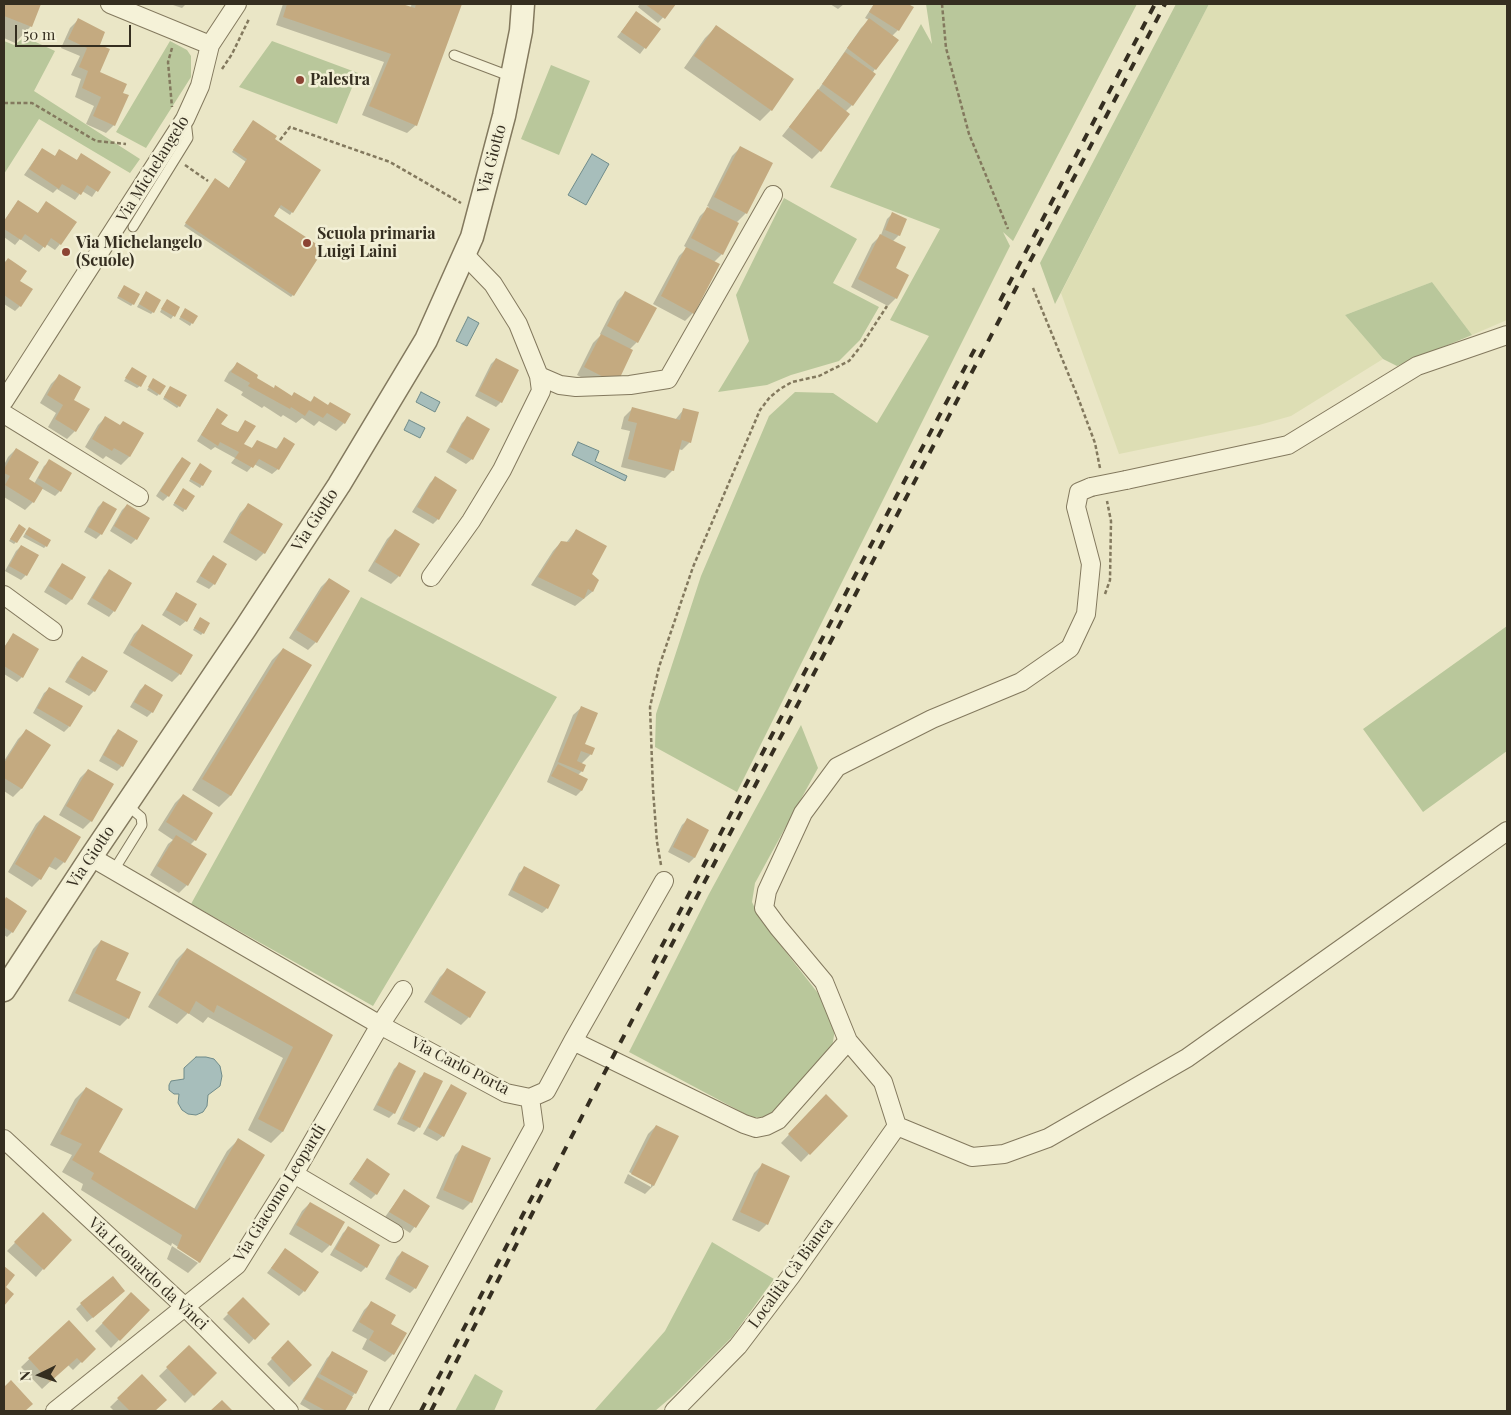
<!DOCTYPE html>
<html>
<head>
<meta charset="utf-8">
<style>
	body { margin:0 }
	#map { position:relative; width:1511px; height:1415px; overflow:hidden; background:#eae6c6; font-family:"Playfair Display",serif }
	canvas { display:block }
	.frame { position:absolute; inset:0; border:5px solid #352e20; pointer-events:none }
	.north { position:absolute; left:15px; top:1350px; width:50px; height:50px; -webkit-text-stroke:4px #f2efd5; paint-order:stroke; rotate:266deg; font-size:14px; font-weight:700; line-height:20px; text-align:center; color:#352e20 }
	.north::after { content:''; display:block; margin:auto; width:18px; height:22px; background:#352e20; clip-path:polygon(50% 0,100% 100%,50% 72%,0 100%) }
	.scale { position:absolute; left:15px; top:25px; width:116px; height:22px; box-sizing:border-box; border:2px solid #352e20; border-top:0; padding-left:6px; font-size:15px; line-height:18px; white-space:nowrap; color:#352e20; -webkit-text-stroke:4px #f2efd5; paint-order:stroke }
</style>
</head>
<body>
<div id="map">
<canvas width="1511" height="1415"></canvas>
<div class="frame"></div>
<div class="north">N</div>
<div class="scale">50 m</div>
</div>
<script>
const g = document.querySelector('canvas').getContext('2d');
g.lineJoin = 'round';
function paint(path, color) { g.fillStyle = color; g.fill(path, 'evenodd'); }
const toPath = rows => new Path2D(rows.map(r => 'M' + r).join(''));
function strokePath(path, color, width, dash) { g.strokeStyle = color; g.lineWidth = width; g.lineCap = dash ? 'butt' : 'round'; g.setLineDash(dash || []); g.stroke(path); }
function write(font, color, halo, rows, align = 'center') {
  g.font = font + ' "Playfair Display",serif'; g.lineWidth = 5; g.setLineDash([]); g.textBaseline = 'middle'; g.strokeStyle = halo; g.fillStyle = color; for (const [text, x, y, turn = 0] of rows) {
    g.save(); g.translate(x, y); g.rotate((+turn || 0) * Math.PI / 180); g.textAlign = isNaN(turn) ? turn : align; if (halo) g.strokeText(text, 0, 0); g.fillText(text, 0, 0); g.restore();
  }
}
paint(toPath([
	[1209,4,1507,4,1507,320,1472,335,1432,282,1345,315,1383,359,1291,416,1259,425,1119,454,1061,293]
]), '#dddeb4');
paint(toPath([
	[926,4,1137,4,1013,241,1003,232,1010,246,737,792,655,747,656,714,701,576,769,416,795,392,833,393,877,423,929,336,890,320,940,229,830,187,921,24,932,44],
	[1176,4,1209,4,1055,304,1040,263],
	[25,37,55,51,34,91,140,159,130,173,39,119,4,174,4,41,14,45],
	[170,41,187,50,191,56,191,77,146,148,116,132],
	[272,41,358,73,337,124,239,87],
	[551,65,590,81,559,155,521,139],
	[784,198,857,239,833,283,879,307,860,340,839,361,791,375,767,385,718,392,749,341,736,295],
	[1432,282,1472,335,1397,366,1383,359,1345,315],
	[361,597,557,697,373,1006,191,904],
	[1507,626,1507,751,1423,812,1363,729],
	[801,725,818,768,755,883,752,902,760,919,828,1006,835,1029,832,1048,777,1112,764,1118,751,1117,629,1052,709,894],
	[712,1242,774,1279,732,1337,675,1394,655,1411,594,1411,665,1331],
	[475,1374,503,1391,494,1411,455,1411]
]), '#b9c79b');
const water = toPath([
	[592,154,609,164,586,205,568,195,592,154],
	[468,317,479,323,467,346,456,341,468,317],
	[421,392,440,402,435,412,416,402,421,392],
	[409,420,425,428,420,438,404,430,409,420],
	[578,442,599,451,595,461,627,476,625,481,572,455,578,442],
	[196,1057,206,1057,214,1059,220,1066,222,1076,220,1086,208,1095,207,1106,203,1112,196,1115,188,1114,182,1110,178,1103,179,1094,174,1094,169,1090,169,1085,171,1081,184,1079,184,1068,196,1057]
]);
paint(water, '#a7bebb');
strokePath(water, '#6f8b8a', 1);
paint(toPath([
	[4,4,40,4,31,26,15,43,4,38],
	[170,4,186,4,182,8],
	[283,4,398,4,410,8,412,4,461,4,416,125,407,133,362,115,384,62,276,25],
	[640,4,675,4,658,23,638,7],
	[830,4,844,4,838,9],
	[874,4,906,4,912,8,898,30,892,36,875,69,852,105,845,112,820,151,812,159,782,136,816,93,861,28,869,20,865,18],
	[632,18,659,29,640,54,617,37],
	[78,20,98,72,114,125,106,133,86,124,94,106,75,97,81,79,71,75,80,56,61,48,70,28],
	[716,27,771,110,760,121,684,68,705,38],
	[251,124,320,170,290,215,278,207,272,216,293,295,291,297,184,226,213,182,228,189,246,162,232,152],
	[740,148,746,213,736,223,722,254,714,262,693,313,685,321,653,304,679,256,687,248,684,246,700,216,709,207,707,206,732,156],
	[42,149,54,157,60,151,76,161,81,155,109,172,92,197,82,191,75,200,57,189,53,193,24,175],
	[18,201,37,214,46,203,60,244,55,250,46,244,39,252,20,239,15,245,4,237,4,221],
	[892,214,899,235,892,242,896,298,888,306,851,287,872,244,881,235,887,219],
	[8,259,19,281,20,306,15,311,4,304,4,263],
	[122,289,133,304,131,306,117,298],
	[625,293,637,342,629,350,608,391,577,375,593,343,601,335,600,334,617,301],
	[144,295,153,312,151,314,137,307],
	[165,303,179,308,171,319,160,312],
	[185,310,196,316,190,326,179,319],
	[496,359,501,402,496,407,475,396,491,364],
	[237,364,255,378,273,389,291,397,294,393,310,402,314,398,344,423,336,431,319,421,314,426,302,418,296,423,283,415,281,417,264,406,262,408,241,395,243,392,224,381,229,372],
	[130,371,140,386,137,388,124,381],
	[59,376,72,400,75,431,67,439,48,427,56,413,40,403,51,384],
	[152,382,159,394,157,396,147,390],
	[168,390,179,406,177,408,163,399],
	[632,409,675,420,684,409,690,442,682,450,678,449,673,470,665,478,621,467,630,431,621,429,624,417],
	[218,410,220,424,237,433,246,422,242,445,251,449,257,442,275,450,284,439,278,469,272,474,254,464,247,472,231,463,235,458,215,447,211,450,197,441,213,415],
	[106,417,119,426,142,434,129,457,121,465,106,456,103,459,85,447,98,425],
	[467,418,472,459,466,464,446,452,462,423],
	[16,449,27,480,34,484,44,466,50,461,60,491,55,496,41,488,33,502,25,510,4,497,4,465,8,457],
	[182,459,168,496,163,501,156,496,177,464],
	[198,467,211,471,200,488,189,481],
	[435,478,438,519,433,524,412,512,430,483],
	[181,492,193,497,183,512,173,505],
	[103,502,101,534,96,539,84,532,98,507],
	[127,505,136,539,131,544,110,531,122,510],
	[248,505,281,524,264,553,256,561,223,542,240,513],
	[17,528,16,542,14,544,9,541],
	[27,530,46,546,44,548,23,537],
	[576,530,591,574,598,580,592,592,575,606,531,585,553,551,561,542,566,543],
	[395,531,399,576,391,584,368,571,387,539],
	[21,546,37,556,26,575,21,580,5,571,16,551],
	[213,557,214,584,209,589,196,582,208,562],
	[63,564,71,600,66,605,44,592,58,569],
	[109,571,130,584,114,611,109,617,87,604,104,576],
	[329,579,348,591,316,642,308,650,289,638,321,587],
	[177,594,186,621,180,626,162,615,172,599],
	[200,618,203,633,201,635,193,630],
	[142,626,191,655,180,674,172,682,123,653,134,634],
	[13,635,22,677,17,682,4,674,4,647],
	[283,649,310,666,230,796,219,807,192,790,272,660],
	[82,657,94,691,89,696,65,682,77,662],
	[145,685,152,712,147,717,130,707,140,690],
	[50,688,69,727,64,732,33,713,44,693],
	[582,707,584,745,591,754,581,764,582,771,578,775,586,779,581,791,576,796,547,782,573,715],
	[26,731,49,745,21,789,13,797,4,791,4,761,18,739],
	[118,731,122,766,117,771,99,761,113,736],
	[88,770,91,821,83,829,59,815,80,778],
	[183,795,195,840,190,845,187,885,179,893,150,875,168,844,173,840,158,830,175,803],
	[44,816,64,862,56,870,48,866,40,879,32,887,8,872,36,824],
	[687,820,708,830,694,858,689,863,668,852,682,825],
	[525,868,547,908,542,913,508,895,519,873],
	[6,899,12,932,7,937,4,935,4,901],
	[101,941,128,1018,120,1026,68,1001,93,949],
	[187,949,331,1035,282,1132,271,1143,248,1130,283,1058,208,1017,203,1023,188,1013,177,1024,148,1007,176,960],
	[448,969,469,1017,461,1025,424,1002,440,977],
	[399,1064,394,1113,389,1118,373,1110,394,1069],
	[425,1073,419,1127,414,1132,397,1124,420,1078],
	[452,1086,466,1093,443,1136,437,1141,423,1134,447,1091],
	[86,1088,98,1153,194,1209,227,1151,238,1140,199,1262,188,1273,167,1259,172,1246,198,1263,198,1260,172,1243,171,1246,81,1190,83,1184,62,1172,72,1155,50,1145,75,1099],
	[826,1096,846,1116,801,1162,781,1143],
	[656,1126,677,1137,653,1186,645,1194,624,1183,628,1174,651,1187,651,1184,629,1172,648,1134],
	[463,1147,471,1202,463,1210,436,1198,455,1155],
	[367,1160,376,1194,371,1199,349,1184],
	[762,1165,767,1224,759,1232,732,1220,754,1173],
	[404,1191,429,1207,410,1233,385,1217],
	[310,1203,330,1245,322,1253,289,1234,302,1211],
	[35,1222,43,1269,36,1277,7,1251],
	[348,1228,366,1267,361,1272,330,1255,343,1233],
	[285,1250,304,1291,299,1296,267,1273],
	[402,1252,415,1288,410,1293,385,1279,397,1257],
	[131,1294,148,1310,111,1348,95,1331],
	[119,1296,87,1322,76,1309,81,1304],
	[243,1299,268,1324,249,1344,223,1319],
	[372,1302,389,1324,393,1354,385,1362,362,1349,367,1339,352,1331,364,1310],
	[68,1322,94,1349,73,1370,68,1365,42,1389,21,1367],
	[288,1342,311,1365,289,1387,267,1364],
	[189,1347,215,1373,185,1403,159,1376],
	[332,1353,355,1393,351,1398,344,1411,312,1411,300,1404,327,1358],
	[142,1376,165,1400,153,1411,114,1411,110,1407]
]), '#0003');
paint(toPath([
	[4,4,41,4,32,27,4,16],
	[287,4,402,4,415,8,416,4,462,4,417,126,369,106,391,54,283,17],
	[645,4,676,4,665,19],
	[874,4,908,4,914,7,899,31,869,12],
	[636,11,661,29,646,49,621,32],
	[78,18,105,32,100,45,110,49,100,72,127,84,123,93,129,95,115,126,93,116,101,97,82,88,88,71,79,67,87,48,68,39],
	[869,18,899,40,876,70,847,48],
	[716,25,794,79,772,111,694,56],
	[845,52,876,74,853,106,822,84],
	[818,89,850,114,821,152,789,127],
	[253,120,277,136,275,139,321,170,293,213,281,205,274,216,324,249,294,296,185,223,215,178,229,188,247,159,233,150],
	[740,146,773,163,747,214,714,197],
	[42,148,55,156,59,149,77,160,81,153,111,172,98,192,87,185,81,195,62,184,59,189,29,169],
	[18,200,38,213,46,201,77,222,61,245,51,238,45,248,25,234,21,240,4,229,4,221],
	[707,207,739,223,723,255,691,238],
	[892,212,907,219,900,236,885,230],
	[880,234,906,247,896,268,909,275,897,299,858,279],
	[686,247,720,264,694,314,661,296],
	[8,258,27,271,20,281,33,289,21,307,4,295,4,264],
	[124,285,140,294,134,305,118,296],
	[146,291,161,300,154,313,139,304],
	[625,291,657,308,638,343,607,326],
	[167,299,180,307,175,317,161,309],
	[185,308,198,316,193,324,180,317],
	[601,334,633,350,617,384,584,367],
	[496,358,519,370,502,403,479,391],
	[237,362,258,375,257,378,274,388,275,385,292,396,294,392,311,402,314,396,328,405,330,402,351,414,345,424,327,413,323,418,309,410,305,416,291,407,290,409,248,386,250,383,231,372],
	[132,367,147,376,141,387,125,378],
	[59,374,81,387,74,400,90,409,76,432,55,419,63,405,47,395],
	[153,378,166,386,160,395,148,387],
	[170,386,187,395,180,407,164,397],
	[632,407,680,420,683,408,699,412,691,443,682,440,674,471,628,459,637,423,628,421],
	[217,408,228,415,221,424,230,429,238,432,245,420,256,426,244,444,252,448,257,440,277,449,284,437,295,444,279,470,259,459,253,468,235,458,239,452,220,442,218,446,201,435],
	[105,416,120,425,123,421,144,433,130,457,114,448,112,451,92,439],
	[467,416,490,429,473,460,450,447],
	[16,448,39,462,29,479,43,488,34,503,5,485,10,476,4,473,4,469],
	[182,457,191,463,169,497,160,491],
	[49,459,72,473,61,492,38,478],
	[200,463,212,471,203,486,190,479],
	[435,476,457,490,439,520,417,507],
	[183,488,195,496,186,510,174,503],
	[103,501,117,509,102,535,88,527],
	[248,503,283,524,265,554,230,533],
	[127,504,150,518,137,540,114,526],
	[19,524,26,529,17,543,10,539],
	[29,527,51,540,47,547,25,534],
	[395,529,420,544,400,577,375,562],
	[576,529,607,546,592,574,599,580,593,592,588,589,584,599,538,577,561,541,569,542],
	[21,545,39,555,27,576,9,566],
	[213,555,227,564,215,585,200,576],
	[62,563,86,577,72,600,49,586],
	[109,569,132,583,115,612,92,598],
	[329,578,350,591,317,643,296,630],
	[176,592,197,604,187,622,166,610],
	[200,617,210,623,204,634,194,628],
	[142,624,193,655,181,675,130,645],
	[13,633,39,649,23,678,4,666,4,648],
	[283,648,312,665,231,796,202,779],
	[82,656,108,671,95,692,69,677],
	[145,684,163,695,153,713,134,702],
	[49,687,83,706,70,727,37,708],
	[581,706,598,713,585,744,595,748,592,755,581,751,577,761,586,765,583,772,558,762],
	[26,729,51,745,22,789,4,778,4,763],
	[118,729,138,741,123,767,103,755],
	[558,764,588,779,582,791,551,776],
	[88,769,114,784,92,822,66,806],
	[183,794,213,813,196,841,166,822],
	[44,815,81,837,65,863,55,857,41,880,15,864],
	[687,818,709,830,695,858,673,847],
	[176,835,207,854,188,886,157,866],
	[524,866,560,885,548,909,512,890],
	[6,897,27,911,13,933,4,927,4,901],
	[101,940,129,953,116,980,141,992,129,1019,75,993],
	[187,948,333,1035,283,1132,258,1119,293,1047,217,1005,214,1013,196,1001,189,1014,158,995],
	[447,968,486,992,470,1018,431,994],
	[399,1062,416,1071,395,1114,377,1105],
	[424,1072,443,1081,420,1128,402,1119],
	[451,1084,467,1093,444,1137,428,1128],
	[86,1087,123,1109,99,1152,197,1210,238,1138,265,1155,200,1263,177,1248,182,1235,91,1179,94,1173,72,1160,82,1144,60,1134],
	[826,1094,848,1116,810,1155,788,1134],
	[656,1125,679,1136,654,1186,631,1174],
	[462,1145,491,1158,472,1203,443,1190],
	[367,1158,390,1174,377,1195,353,1179],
	[762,1163,790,1176,768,1225,740,1212],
	[404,1189,430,1206,416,1228,389,1212],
	[310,1202,345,1222,331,1246,296,1225],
	[43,1212,72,1240,44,1270,14,1242],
	[348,1226,380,1245,367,1268,335,1249],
	[285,1248,319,1272,305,1292,271,1268],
	[402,1251,429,1266,416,1289,389,1274],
	[4,1266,15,1275,6,1287,14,1294,4,1306],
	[113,1276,125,1291,93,1318,80,1303],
	[131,1292,150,1310,120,1341,102,1323],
	[243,1297,270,1324,255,1340,227,1313],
	[371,1301,396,1315,391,1324,407,1333,394,1355,369,1340,374,1331,359,1322],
	[69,1320,96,1349,82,1363,77,1358,50,1382,28,1358],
	[288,1340,312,1365,294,1382,271,1358],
	[189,1345,217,1373,194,1396,166,1367],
	[332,1351,368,1371,356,1394,320,1374],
	[142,1374,167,1400,155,1411,130,1411,117,1398],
	[317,1377,353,1397,345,1411,326,1411,304,1399],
	[11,1380,33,1404,25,1411,4,1411,4,1387],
	[222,1400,233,1411,210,1411]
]), '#c4aa80');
const service = toPath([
	[454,55,512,77],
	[133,227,188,138,186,121],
	[114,870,142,825,141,817,127,805]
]);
const minor = toPath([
	[110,4,210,45],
	[539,376,560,385,576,387,630,385,668,379,773,195],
	[4,401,185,119,200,86,210,45,237,4],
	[4,414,139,497],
	[1126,480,1288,445,1417,366,1507,335],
	[1091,487,1079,492,1076,507,1091,564,1086,614,1070,648,1021,682,932,719,837,767,803,813,767,891,764,908,778,927,824,982,848,1041,883,1082,897,1126,972,1157,1004,1154,1048,1138,1187,1058,1507,831],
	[431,577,471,521,502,470,541,391,539,376,518,324,493,284,464,254],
	[4,595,53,631],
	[91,857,380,1025,506,1093,530,1098,546,1091,573,1041,744,1124,756,1128,766,1126,778,1120,848,1041],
	[573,1041,664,881],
	[4,1139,185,1307,289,1411],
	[294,1174,394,1233],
	[55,1411,237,1265,294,1174,380,1025,403,990],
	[378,1411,534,1127,530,1098],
	[674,1411,738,1346,791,1276,897,1126]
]);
const tertiary = toPath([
	[4,990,91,857,245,629,339,485,426,340,472,237,504,116,521,31,523,4]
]);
strokePath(service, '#83795e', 11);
strokePath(minor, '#83795e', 20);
strokePath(tertiary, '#83795e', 25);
strokePath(toPath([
	[942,4,946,48,969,134,1008,229],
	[172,48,168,62,172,107],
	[222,69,232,54,249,19],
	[4,103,32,103,96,141,126,144],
	[280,140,290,127,390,162,461,203],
	[185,165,208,181],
	[1033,288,1077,395,1095,443,1100,468],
	[1105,594,1110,580,1111,521,1107,501],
	[661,865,657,842,653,790,650,707,659,667,693,567,760,410,770,397,780,389,792,382,819,376,849,361,861,346,887,306]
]), '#83795e', 2.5, [4, 2.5]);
strokePath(service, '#f5f2d8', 9);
strokePath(minor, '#f5f2d8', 18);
strokePath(tertiary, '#f5f2d8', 22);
strokePath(toPath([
	[1000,301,1155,4],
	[653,963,896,497,978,343],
	[421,1411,545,1172],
	[431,1411,595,1091,1165,4]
]), '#352e20', 4, [9, 9]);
const minorBridge = toPath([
	[1091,487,1126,480]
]);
strokePath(minorBridge, '#83795e', 20, []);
strokePath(minorBridge, '#f5f2d8', 18);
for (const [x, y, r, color] of [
	[300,80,5,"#8c4434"],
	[307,243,5,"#8c4434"],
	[66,252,5,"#8c4434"]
]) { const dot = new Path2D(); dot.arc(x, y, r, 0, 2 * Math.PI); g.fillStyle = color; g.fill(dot); strokePath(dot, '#f2efd5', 2); }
write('bold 16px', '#352e20', '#f2efd5', [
	["Palestra",310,80],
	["Scuola primaria",317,234],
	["Luigi Laini",317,252],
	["Via Michelangelo",76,243],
	["(Scuole)",76,261]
], 'left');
write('16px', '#352e20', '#f2efd5', [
	["Via Giotto",492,159,-75],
	["Via Michelangelo",153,169,-58],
	["Via Giotto",315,520,-57],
	["Via Giotto",91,857,-56],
	["Via Carlo Porta",460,1066,27],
	["Via Giacomo Leopardi",280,1193,-58],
	["Località Cà Bianca",791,1273,-54],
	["Via Leonardo da Vinci",148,1274,43]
]);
</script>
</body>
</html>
